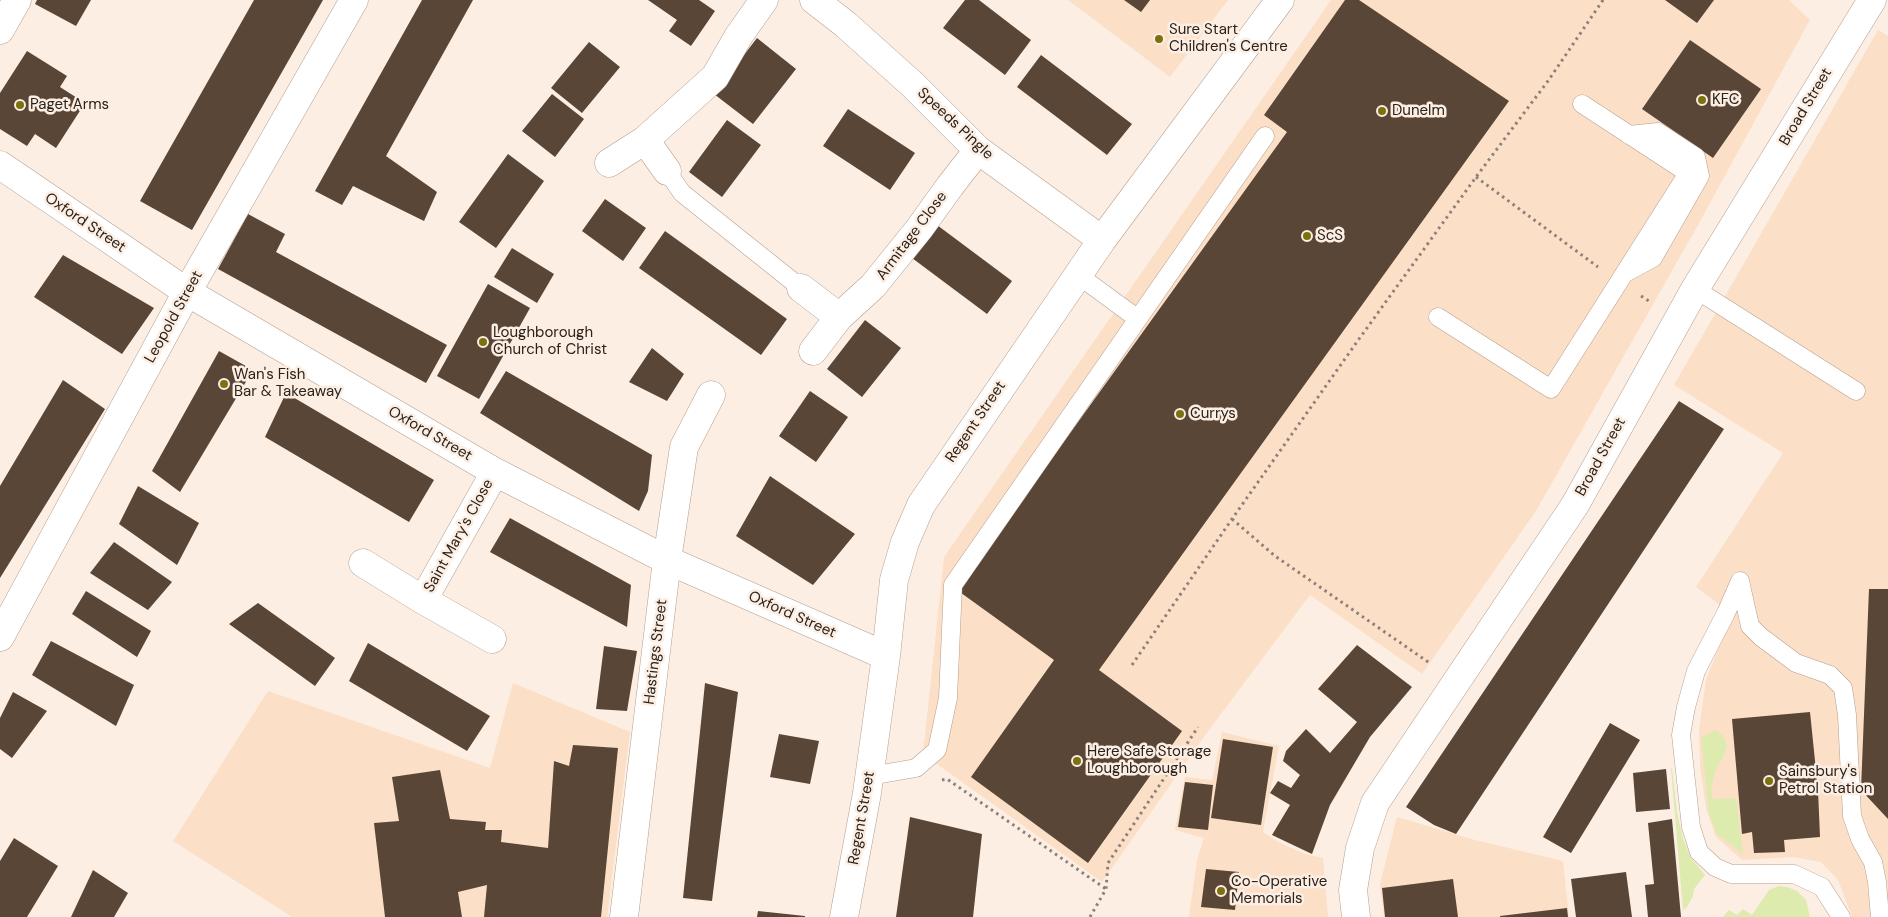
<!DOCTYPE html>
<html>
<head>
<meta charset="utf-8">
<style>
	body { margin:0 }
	canvas { display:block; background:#fceee3 }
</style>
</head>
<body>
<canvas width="1888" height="917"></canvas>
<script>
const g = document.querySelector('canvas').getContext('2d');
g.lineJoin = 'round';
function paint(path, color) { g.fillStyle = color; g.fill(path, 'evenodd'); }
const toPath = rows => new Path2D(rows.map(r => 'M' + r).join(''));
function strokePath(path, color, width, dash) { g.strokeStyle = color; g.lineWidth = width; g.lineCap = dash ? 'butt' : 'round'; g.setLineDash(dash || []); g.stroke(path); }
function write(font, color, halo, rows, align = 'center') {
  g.font = font + ' "DM Sans",sans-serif'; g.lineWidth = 5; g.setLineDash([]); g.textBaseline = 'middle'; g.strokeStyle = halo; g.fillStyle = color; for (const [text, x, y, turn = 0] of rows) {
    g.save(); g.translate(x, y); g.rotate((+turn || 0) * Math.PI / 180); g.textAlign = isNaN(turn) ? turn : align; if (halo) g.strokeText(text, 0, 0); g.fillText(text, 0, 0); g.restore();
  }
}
paint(toPath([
	[1068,0,1228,0,1170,77],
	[1331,0,1789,0,1810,20,1698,225,1536,511,1422,674,1310,595,1206,734,1102,882,923,754,944,557],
	[1878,30,1888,36,1888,917,1852,917,1838,880,1821,862,1793,857,1742,860,1716,837,1706,808,1700,765,1699,729,1706,680,1732,614,1696,587,1783,453,1674,385],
	[513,683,630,732,607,917,292,917,173,841,268,691,490,768],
	[1222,732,1279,746,1263,832,1278,842,1305,854,1323,858,1328,917,1189,917,1197,860,1204,838,1175,830,1185,777,1212,780],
	[1397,817,1475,840,1563,861,1569,917,1384,917,1380,884]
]), '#fcdfc7');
paint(toPath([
	[1715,730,1723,735,1727,745,1724,755,1717,767,1713,779,1711,790,1713,799,1736,798,1743,854,1717,834,1709,814,1701,738],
	[1672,768,1677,812,1683,839,1691,858,1705,875,1694,889,1693,896,1687,907,1683,910,1671,769],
	[1779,886,1787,887,1797,891,1806,900,1810,917,1723,917,1729,910,1737,915,1743,909,1752,915,1769,890]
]), '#ddebaf');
paint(toPath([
	[37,0,91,0,76,26,35,4],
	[254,0,323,0,192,230,140,201],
	[422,0,473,0,386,156,437,192,424,221,353,186,342,205,315,191],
	[648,0,699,0,715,11,691,46,669,31,677,20],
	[965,0,979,0,1031,40,1005,75,943,28],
	[1124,0,1150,0,1141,12],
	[1345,0,1359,0,1509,101,1099,670,1182,731,1088,863,971,777,1054,660,957,590,1287,132,1264,115],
	[1665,0,1714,0,1697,23],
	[757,38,796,69,753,124,714,94],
	[1690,40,1761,89,1713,158,1642,109],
	[589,42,620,67,582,113,551,88],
	[27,51,67,76,60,87,85,103,56,148,35,134,27,146,0,129,0,93],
	[1041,55,1132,124,1107,155,1017,87],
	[552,94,584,119,555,157,522,131],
	[848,109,915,153,890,190,823,146],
	[727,120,761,145,722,197,689,172],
	[508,154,544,181,496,248,459,222],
	[605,199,646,228,623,261,582,231],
	[248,214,285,234,276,252,447,345,426,383,218,269],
	[937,225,1012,281,987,314,912,258],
	[665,231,787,319,761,355,639,268],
	[512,248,554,274,537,303,494,277],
	[63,255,154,308,122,354,34,297],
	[488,284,530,308,479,399,437,376],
	[865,320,901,348,862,397,827,369],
	[652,348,684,374,667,401,629,382],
	[219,351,253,370,180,492,152,471],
	[506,371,652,455,648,491,639,511,480,413],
	[63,380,105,409,0,578,0,486],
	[810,391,848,417,816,462,779,436],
	[286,393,434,480,409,522,265,437],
	[1679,401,1724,429,1456,834,1434,825,1406,807],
	[770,476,855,534,813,585,736,536],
	[138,486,199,523,177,565,119,524],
	[510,518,631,585,627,627,490,552],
	[114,542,172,582,148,610,90,573],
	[1869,589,1888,589,1888,819,1861,790],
	[86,591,151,631,137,657,72,614],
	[258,603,335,658,315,686,229,624],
	[51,641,134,685,116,726,32,675],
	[368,643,490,716,467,751,349,681],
	[1357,645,1412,687,1370,737,1330,805,1312,854,1272,835,1290,805,1270,793,1278,781,1291,788,1300,775,1283,761,1286,751,1306,729,1330,753,1357,722,1318,689],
	[604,646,637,651,627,711,596,709],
	[705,683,738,692,712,901,683,898],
	[13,692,47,711,12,758,0,749,0,718],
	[1810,712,1818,790,1820,837,1784,840,1785,852,1754,853,1752,832,1742,834,1732,719],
	[1610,723,1640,740,1571,853,1543,837],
	[779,734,819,741,810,784,770,777],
	[1223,739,1273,747,1261,825,1211,818],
	[573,745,618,748,601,917,484,917,487,885,458,892,462,917,385,917,374,823,399,821,392,777,440,770,450,819,486,822,485,830,502,830,501,842,548,848,554,761,569,766],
	[1666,769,1670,809,1636,812,1633,773],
	[1185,782,1213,785,1208,830,1178,827],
	[910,817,982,834,973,917,896,917],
	[1672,819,1681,917,1648,917,1645,885,1654,884,1648,823],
	[14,838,58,866,27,917,0,917,0,861],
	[1206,869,1239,872,1235,910,1201,907],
	[93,870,128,893,114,917,71,917],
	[1626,872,1632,917,1576,917,1571,879],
	[1453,879,1458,917,1385,917,1382,888],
	[1567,908,1568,917,1500,917,1500,916],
	[758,911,805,916,805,917,757,917]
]), '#594637');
const service = toPath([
	[667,171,682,193,801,288],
	[1627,272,1653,258,1700,176,1696,157,1658,132,1629,135],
	[1078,275,1138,319],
	[1695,289,1856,391],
	[1438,317,1551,389,1688,173,1582,104],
	[870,776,916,768,937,750,948,698,953,585,1265,136],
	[1841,917,1822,887,1794,874,1731,874,1715,867,1699,852,1691,827,1681,735,1686,707,1696,671,1726,613,1740,581,1750,626,1761,637,1796,663,1830,675,1843,688,1847,715,1852,816,1860,839,1873,862,1877,882,1880,917]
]);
const minor = toPath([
	[814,0,845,24,913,85,978,150,1102,240],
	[0,30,17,0],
	[645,140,667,171],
	[609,163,645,140,715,77,738,37,764,0],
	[0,165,187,292,495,472,667,560,886,656],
	[801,288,839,317],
	[813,351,839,317,873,286,919,229,950,186,978,150],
	[363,563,423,600,495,472],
	[423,600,492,639],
	[0,637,187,292,354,0],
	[624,917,667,560,684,447,711,395],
	[844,917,867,793,886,656,894,580,905,542,921,505,1102,240,1280,0],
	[1356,917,1353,890,1360,848,1375,803,1575,505,1695,289,1872,0]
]);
strokePath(service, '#b59f8e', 19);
strokePath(minor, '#b59f8e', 29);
strokePath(toPath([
	[1476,177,1598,267],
	[1641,296,1652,303],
	[1232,519,1275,556,1431,664],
	[1132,665,1232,519,1359,339,1476,177,1548,81,1603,0],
	[942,780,947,779,1106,889],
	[1090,917,1106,889,1108,863,1198,727]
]), '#8c8178', 3, [2.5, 4]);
strokePath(service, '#fff', 18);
strokePath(minor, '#fff', 28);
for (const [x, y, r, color] of [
	[1159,39,5,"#7d700f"],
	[1702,100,5,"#7d700f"],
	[20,105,5,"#7d700f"],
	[1382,111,5,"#7d700f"],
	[1307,236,5,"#7d700f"],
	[483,342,5,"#7d700f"],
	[224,384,5,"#7d700f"],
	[1180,414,5,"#7d700f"],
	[1077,761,5,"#7d700f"],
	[1769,781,5,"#7d700f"],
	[1221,891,5,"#7d700f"]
]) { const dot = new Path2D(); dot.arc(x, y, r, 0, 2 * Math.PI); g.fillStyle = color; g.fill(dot); strokePath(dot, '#fceee3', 2); }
write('15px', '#2a221b', '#fceee3', [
	["Sure Start",1169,30],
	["Children's Centre",1169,47],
	["KFC",1712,100],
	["Paget Arms",30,105],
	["Dunelm",1392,111],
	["ScS",1317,236],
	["Loughborough",493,333],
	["Church of Christ",493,350],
	["Wan's Fish",234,375],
	["Bar & Takeaway",234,392],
	["Currys",1190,414],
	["Here Safe Storage",1087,752],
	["Loughborough",1087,769],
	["Sainsbury's",1779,772],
	["Petrol Station",1779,789],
	["Co-Operative",1231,882],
	["Memorials",1231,899]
], 'left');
write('15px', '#2a221b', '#fceee3', [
	["Broad Street",1806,107,-59],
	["Speeds Pingle",955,124,43],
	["Oxford Street",85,223,34],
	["Armitage Close",912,236,-53],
	["Leopold Street",174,317,-61],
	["Regent Street",976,422,-56],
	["Oxford Street",430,434,30],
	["Broad Street",1601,457,-61],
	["Saint Mary's Close",459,536,-61],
	["Oxford Street",792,615,24],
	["Hastings Street",656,652,-83],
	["Regent Street",862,818,-80]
]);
</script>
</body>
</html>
